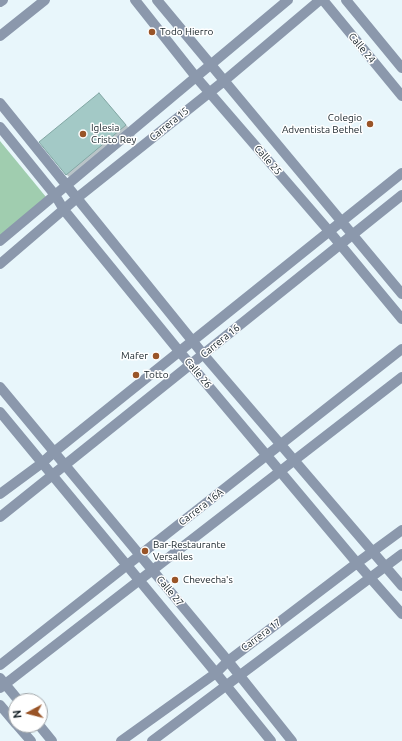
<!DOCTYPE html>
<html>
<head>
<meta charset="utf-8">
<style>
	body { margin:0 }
	#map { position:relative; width:402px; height:741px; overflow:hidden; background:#e8f6fb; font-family:Ubuntu,sans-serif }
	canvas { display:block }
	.north { position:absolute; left:8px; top:693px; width:40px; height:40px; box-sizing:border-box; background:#fff; border:1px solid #a1a6a9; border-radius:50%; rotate:263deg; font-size:11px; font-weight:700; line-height:16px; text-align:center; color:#152127 }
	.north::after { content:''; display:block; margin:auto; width:14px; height:18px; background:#995427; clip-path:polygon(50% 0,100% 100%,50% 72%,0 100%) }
</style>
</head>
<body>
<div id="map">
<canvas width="402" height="741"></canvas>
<div class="north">N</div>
</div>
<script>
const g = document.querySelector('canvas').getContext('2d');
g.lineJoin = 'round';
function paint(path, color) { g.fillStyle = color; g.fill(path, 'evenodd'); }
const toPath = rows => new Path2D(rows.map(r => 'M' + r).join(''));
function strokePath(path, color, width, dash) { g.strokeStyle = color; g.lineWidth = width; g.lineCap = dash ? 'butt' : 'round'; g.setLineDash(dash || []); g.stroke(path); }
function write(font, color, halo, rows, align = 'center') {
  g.font = font + ' Ubuntu,sans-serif'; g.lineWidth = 3; g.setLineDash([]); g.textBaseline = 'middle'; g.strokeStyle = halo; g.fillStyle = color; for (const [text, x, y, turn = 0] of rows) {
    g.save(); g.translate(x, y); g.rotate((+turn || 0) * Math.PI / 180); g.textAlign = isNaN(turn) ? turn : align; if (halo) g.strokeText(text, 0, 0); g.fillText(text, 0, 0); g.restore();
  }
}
paint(toPath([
	[0,141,46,197,0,240]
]), '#a0cdaf');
paint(toPath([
	[99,94,135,135,75,183,66,174]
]), '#0003');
const building = toPath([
	[99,93,126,125,66,175,39,142,99,93]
]);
paint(building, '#a3c9c6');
strokePath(building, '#81a6a3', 1);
strokePath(toPath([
	[135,0,196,77,329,231,402,319],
	[157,0,402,294],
	[323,0,402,96],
	[346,0,402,68],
	[0,2,3,0],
	[0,36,45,0],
	[0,103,203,354,402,586],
	[0,127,55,195,64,210,179,351,357,563,402,614],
	[0,241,288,0],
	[0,264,77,198,224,81,320,0],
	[0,387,228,661,292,741],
	[0,412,216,673,271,741],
	[0,494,42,463,54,452,402,173],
	[0,517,402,195],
	[0,665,402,349],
	[0,678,19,701],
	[0,688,402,377],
	[0,705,16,724],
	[17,725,31,741],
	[39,725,52,741],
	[121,741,216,673,228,661,357,563,402,530],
	[152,741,402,554]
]), '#8b98ac', 10);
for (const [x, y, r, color] of [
	[152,32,4,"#995427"],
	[370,124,4,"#995427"],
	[83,134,4,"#995427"],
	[156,356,4,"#995427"],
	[136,375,4,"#995427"],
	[145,551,4,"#995427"],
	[175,580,4,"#995427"]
]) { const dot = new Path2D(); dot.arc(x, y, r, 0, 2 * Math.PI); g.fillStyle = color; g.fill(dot); strokePath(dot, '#fff', 1.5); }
write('10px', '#152127', '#fff', [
	["Todo Hierro",160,32],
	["Colegio",362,118,"right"],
	["Adventista Bethel",362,130,"right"],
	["Iglesia",91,128],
	["Cristo Rey",91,140],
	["Mafer",148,356,"right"],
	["Totto",144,375],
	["Bar-Restaurante",153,545],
	["Versalles",153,557],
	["Chevecha's",183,580]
], 'left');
write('10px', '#152127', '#fff', [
	["Calle 24",362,48,50],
	["Carrera 15",169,124,-39],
	["Calle 25",268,160,49],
	["Carrera 16",220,341,-39],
	["Calle 26",198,373,50],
	["Carrera 16A",201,507,-38],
	["Calle 27",170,591,50],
	["Carrera 17",261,635,-37]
]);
</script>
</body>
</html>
